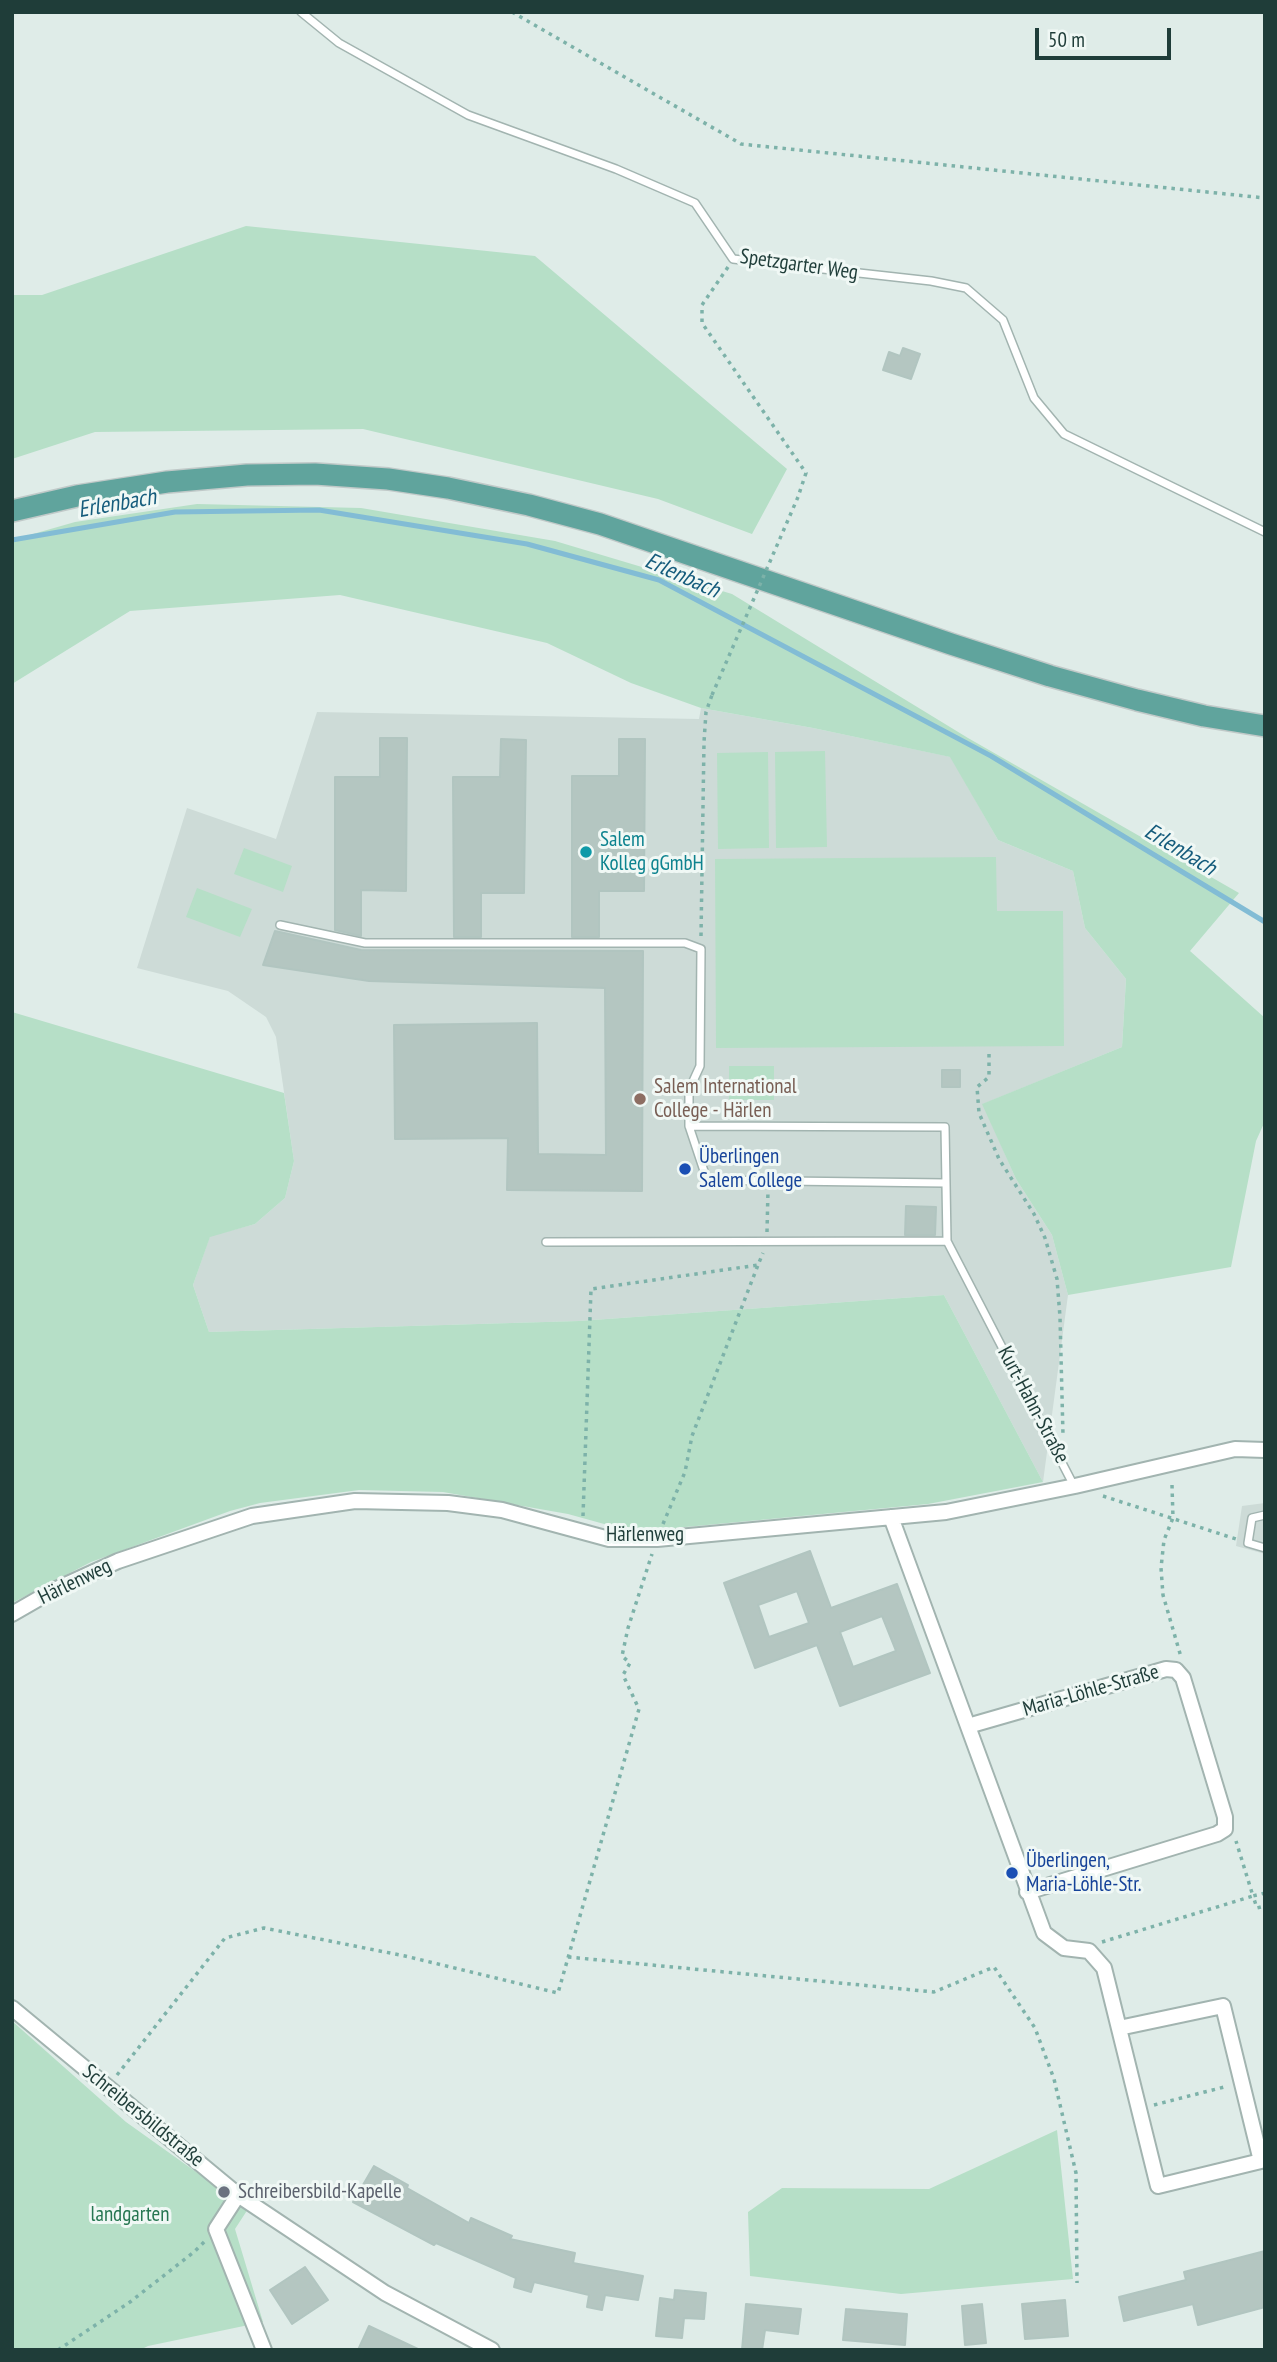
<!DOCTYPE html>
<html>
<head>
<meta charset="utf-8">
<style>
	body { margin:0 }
	#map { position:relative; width:1277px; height:2362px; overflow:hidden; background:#dfece8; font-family:"PT Sans Narrow",sans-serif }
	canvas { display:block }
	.frame { position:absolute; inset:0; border:14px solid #1f3d39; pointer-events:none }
	.scale { position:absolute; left:1035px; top:28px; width:136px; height:32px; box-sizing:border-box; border:4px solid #1f3d39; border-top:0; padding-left:9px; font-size:21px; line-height:24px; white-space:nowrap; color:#1f3d39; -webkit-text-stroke:5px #f0f8f5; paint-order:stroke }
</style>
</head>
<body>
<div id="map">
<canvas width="1277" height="2362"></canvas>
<div class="frame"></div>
<div class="scale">50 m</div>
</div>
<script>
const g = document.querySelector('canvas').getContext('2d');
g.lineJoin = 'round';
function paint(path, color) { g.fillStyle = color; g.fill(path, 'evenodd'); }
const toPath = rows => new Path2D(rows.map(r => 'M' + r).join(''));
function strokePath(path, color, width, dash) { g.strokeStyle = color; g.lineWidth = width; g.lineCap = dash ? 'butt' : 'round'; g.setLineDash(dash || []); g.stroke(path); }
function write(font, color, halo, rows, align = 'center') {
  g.font = font + ' "PT Sans Narrow",sans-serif'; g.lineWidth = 6; g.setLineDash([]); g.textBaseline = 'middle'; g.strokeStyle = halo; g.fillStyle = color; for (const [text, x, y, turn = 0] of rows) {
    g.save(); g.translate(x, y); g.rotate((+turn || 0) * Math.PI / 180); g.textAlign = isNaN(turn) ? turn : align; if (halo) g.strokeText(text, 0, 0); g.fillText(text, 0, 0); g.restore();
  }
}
paint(toPath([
	[701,708,813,728,951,757,998,840,1073,871,1085,928,1126,979,1122,1047,983,1104,1016,1179,1052,1235,1068,1295,1043,1482,944,1295,579,1321,209,1332,193,1285,210,1236,255,1224,285,1198,294,1161,276,1037,266,1017,228,991,137,968,187,808,276,839,317,712,699,719],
	[1265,1503,1265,1554,1236,1546,1242,1506]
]), '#cddbd7');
paint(toPath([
	[246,226,535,256,787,469,752,534,658,499,363,429,95,432,12,459,12,295,42,295],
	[197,504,361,508,555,541,732,594,968,738,1239,893,1190,951,1265,1018,1265,1121,1256,1141,1231,1267,1068,1295,1052,1235,1016,1179,982,1104,1122,1047,1126,979,1085,928,1073,871,998,840,950,757,813,728,701,708,631,683,547,643,340,595,130,611,12,684,12,540,75,522],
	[825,751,827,847,776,848,775,752],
	[768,752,769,848,718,849,717,753],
	[244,848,292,866,283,892,234,874],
	[996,857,997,911,1063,911,1064,1046,716,1048,715,859],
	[197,888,252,909,240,937,186,917],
	[12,1012,284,1093,294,1161,285,1198,255,1224,210,1237,193,1285,209,1332,579,1321,944,1295,1043,1482,928,1504,633,1532,568,1514,443,1492,359,1490,260,1503,230,1511,91,1562,12,1603],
	[729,1066,774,1066,774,1100,729,1100],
	[12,2021,126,2122,248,2209,235,2229,263,2322,148,2346,140,2350,12,2350],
	[1057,2130,1073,2279,901,2294,750,2276,748,2212,782,2188,929,2189]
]), '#b6dfc7');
strokePath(toPath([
	[12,540,175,512,319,510,527,544,659,580,991,756,1265,922]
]), '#82bcd5', 5);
const building = toPath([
	[903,348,920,354,911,379,883,370,889,352,900,356,903,348],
	[380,738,407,738,406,891,361,890,361,936,335,930,335,777,380,777,380,738],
	[501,739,526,740,524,893,481,893,481,937,454,937,453,777,500,777,501,739],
	[619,739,645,739,644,891,599,891,599,937,572,937,572,776,619,776,619,739],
	[275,931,361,950,643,951,642,1191,507,1190,508,1138,395,1139,394,1025,537,1023,538,1154,606,1155,605,988,369,981,263,965,275,931],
	[942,1070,960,1070,960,1087,942,1087,942,1070],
	[906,1206,936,1207,935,1235,905,1235,906,1206],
	[810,1551,831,1608,897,1584,930,1673,840,1706,817,1645,755,1668,724,1583,810,1551],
	[797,1591,809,1623,769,1637,758,1605,797,1591],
	[882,1616,896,1651,853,1667,840,1632,882,1616],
	[374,2166,408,2185,407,2188,469,2223,471,2218,512,2236,510,2239,575,2253,573,2263,643,2276,638,2300,605,2295,602,2310,587,2307,589,2295,534,2282,531,2292,514,2287,516,2278,436,2243,434,2245,353,2202,374,2166],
	[1265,2251,1265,2307,1198,2325,1193,2304,1124,2321,1119,2297,1186,2280,1184,2272,1265,2251],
	[305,2267,328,2300,292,2324,270,2290,305,2267],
	[675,2290,706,2293,704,2319,684,2318,682,2338,656,2336,660,2298,674,2300,675,2290],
	[1065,2300,1068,2336,1025,2339,1022,2304,1065,2300],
	[746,2304,801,2309,798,2334,765,2330,762,2350,742,2350,746,2304],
	[982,2304,986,2343,965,2345,962,2306,982,2304],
	[846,2309,907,2314,905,2345,843,2340,846,2309],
	[369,2326,420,2350,358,2350,369,2326]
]);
paint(building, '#b4c6c1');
strokePath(building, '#b1c5c0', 2);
const lane = toPath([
	[301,12,339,43,468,115,616,169,695,203,733,259,931,281,966,288,1003,320,1034,398,1064,434,1265,532],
	[280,925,365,943,685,943,701,949,700,1066,689,1090,689,1126,707,1180,945,1183],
	[689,1126,945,1127,947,1241,1074,1486],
	[546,1242,947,1241],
	[1265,1515,1252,1518,1248,1543,1265,1548]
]);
const street = toPath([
	[891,1517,1044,1933,1064,1948,1089,1951,1104,1968,1108,1984,1158,2186,1261,2161,1223,2006,1119,2028],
	[12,1614,52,1591,118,1561,252,1516,355,1501,448,1503,502,1510,609,1539,657,1539,946,1512,1075,1486,1235,1449,1265,1450],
	[968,1726,1166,1669,1176,1670,1183,1678,1225,1817,1225,1829,1217,1834,1027,1892],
	[12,2008,238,2195,385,2293,492,2350],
	[238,2195,216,2229,264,2350]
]);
const primary = toPath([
	[12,511,77,496,167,482,247,475,315,474,388,479,448,488,529,505,600,524,951,644,1050,676,1137,700,1204,716,1265,726]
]);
strokePath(lane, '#a2b4b0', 10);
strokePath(street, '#a2b4b0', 18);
strokePath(primary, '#c0c9c8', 24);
strokePath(toPath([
	[512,12,741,144,1265,198],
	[728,267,702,305,702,323,806,473,798,497],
	[701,936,704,742,706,712,712,695],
	[989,1054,989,1077,977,1087,979,1113,999,1159,1034,1214,1045,1238,1057,1279,1060,1317,1063,1435],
	[767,1232,768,1190],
	[1172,1485,1173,1518,1164,1540,1161,1568,1163,1595,1181,1657],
	[1103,1496,1236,1539],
	[583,1516,591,1289,758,1265,763,1253],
	[663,1524,685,1472,692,1436,758,1265],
	[1265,1893,1253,1896,1257,1908,1265,1906],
	[1102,1942,1253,1896,1236,1841],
	[568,1957,934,1992,994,1967,1035,2028,1054,2079,1076,2173,1077,2283],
	[117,2075,225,1938,264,1928,405,1956,558,1993,639,1709,623,1675,630,1663,622,1656,628,1628,652,1554],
	[1154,2105,1228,2086],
	[58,2350,130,2302,194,2252,205,2241]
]), '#7db2a9', 3.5, [3.5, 5]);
strokePath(lane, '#fff', 7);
strokePath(street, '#fff', 14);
strokePath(primary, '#60a49d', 21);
strokePath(toPath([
	[712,695,798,497]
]), '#7db2a9', 3.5, [3.5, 5]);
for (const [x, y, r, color] of [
	[586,852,7,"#0f9aa8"],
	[640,1099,7,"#8d6e63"],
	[685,1169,7,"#1a4fb4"],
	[1012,1873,7,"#1a4fb4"],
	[224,2192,7,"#6b7280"]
]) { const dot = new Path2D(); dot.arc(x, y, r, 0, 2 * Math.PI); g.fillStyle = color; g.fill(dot); strokePath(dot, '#f0f8f5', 2.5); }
write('21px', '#1f3d39', '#f0f8f5', [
	["Spetzgarter Weg",799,265,8],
	["Kurt-Hahn-Straße",1033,1405,62],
	["Härlenweg",645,1535],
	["Härlenweg",75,1582,-26],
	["Maria-Löhle-Straße",1091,1691,-16],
	["Schreibersbildstraße",143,2116,39]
]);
write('21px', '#0d838f', '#f0f8f5', [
	["Salem",600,840],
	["Kolleg gGmbH",600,864]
], 'left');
write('21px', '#785e54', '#f0f8f5', [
	["Salem International",654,1087],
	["College - Härlen",654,1111]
], 'left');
write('21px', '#164399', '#f0f8f5', [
	["Überlingen",699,1157],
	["Salem College",699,1181],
	["Überlingen,",1026,1861],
	["Maria-Löhle-Str.",1026,1885]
], 'left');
write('21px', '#5b616d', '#f0f8f5', [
	["Schreibersbild-Kapelle",238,2192]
], 'left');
write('21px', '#267651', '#f0f8f5', [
	["landgarten",130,2215]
]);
write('italic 23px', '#155c7c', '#f0f8f5', [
	["Erlenbach",117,504,-10],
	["Erlenbach",682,576,24],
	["Erlenbach",1180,850,31]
]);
</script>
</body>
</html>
